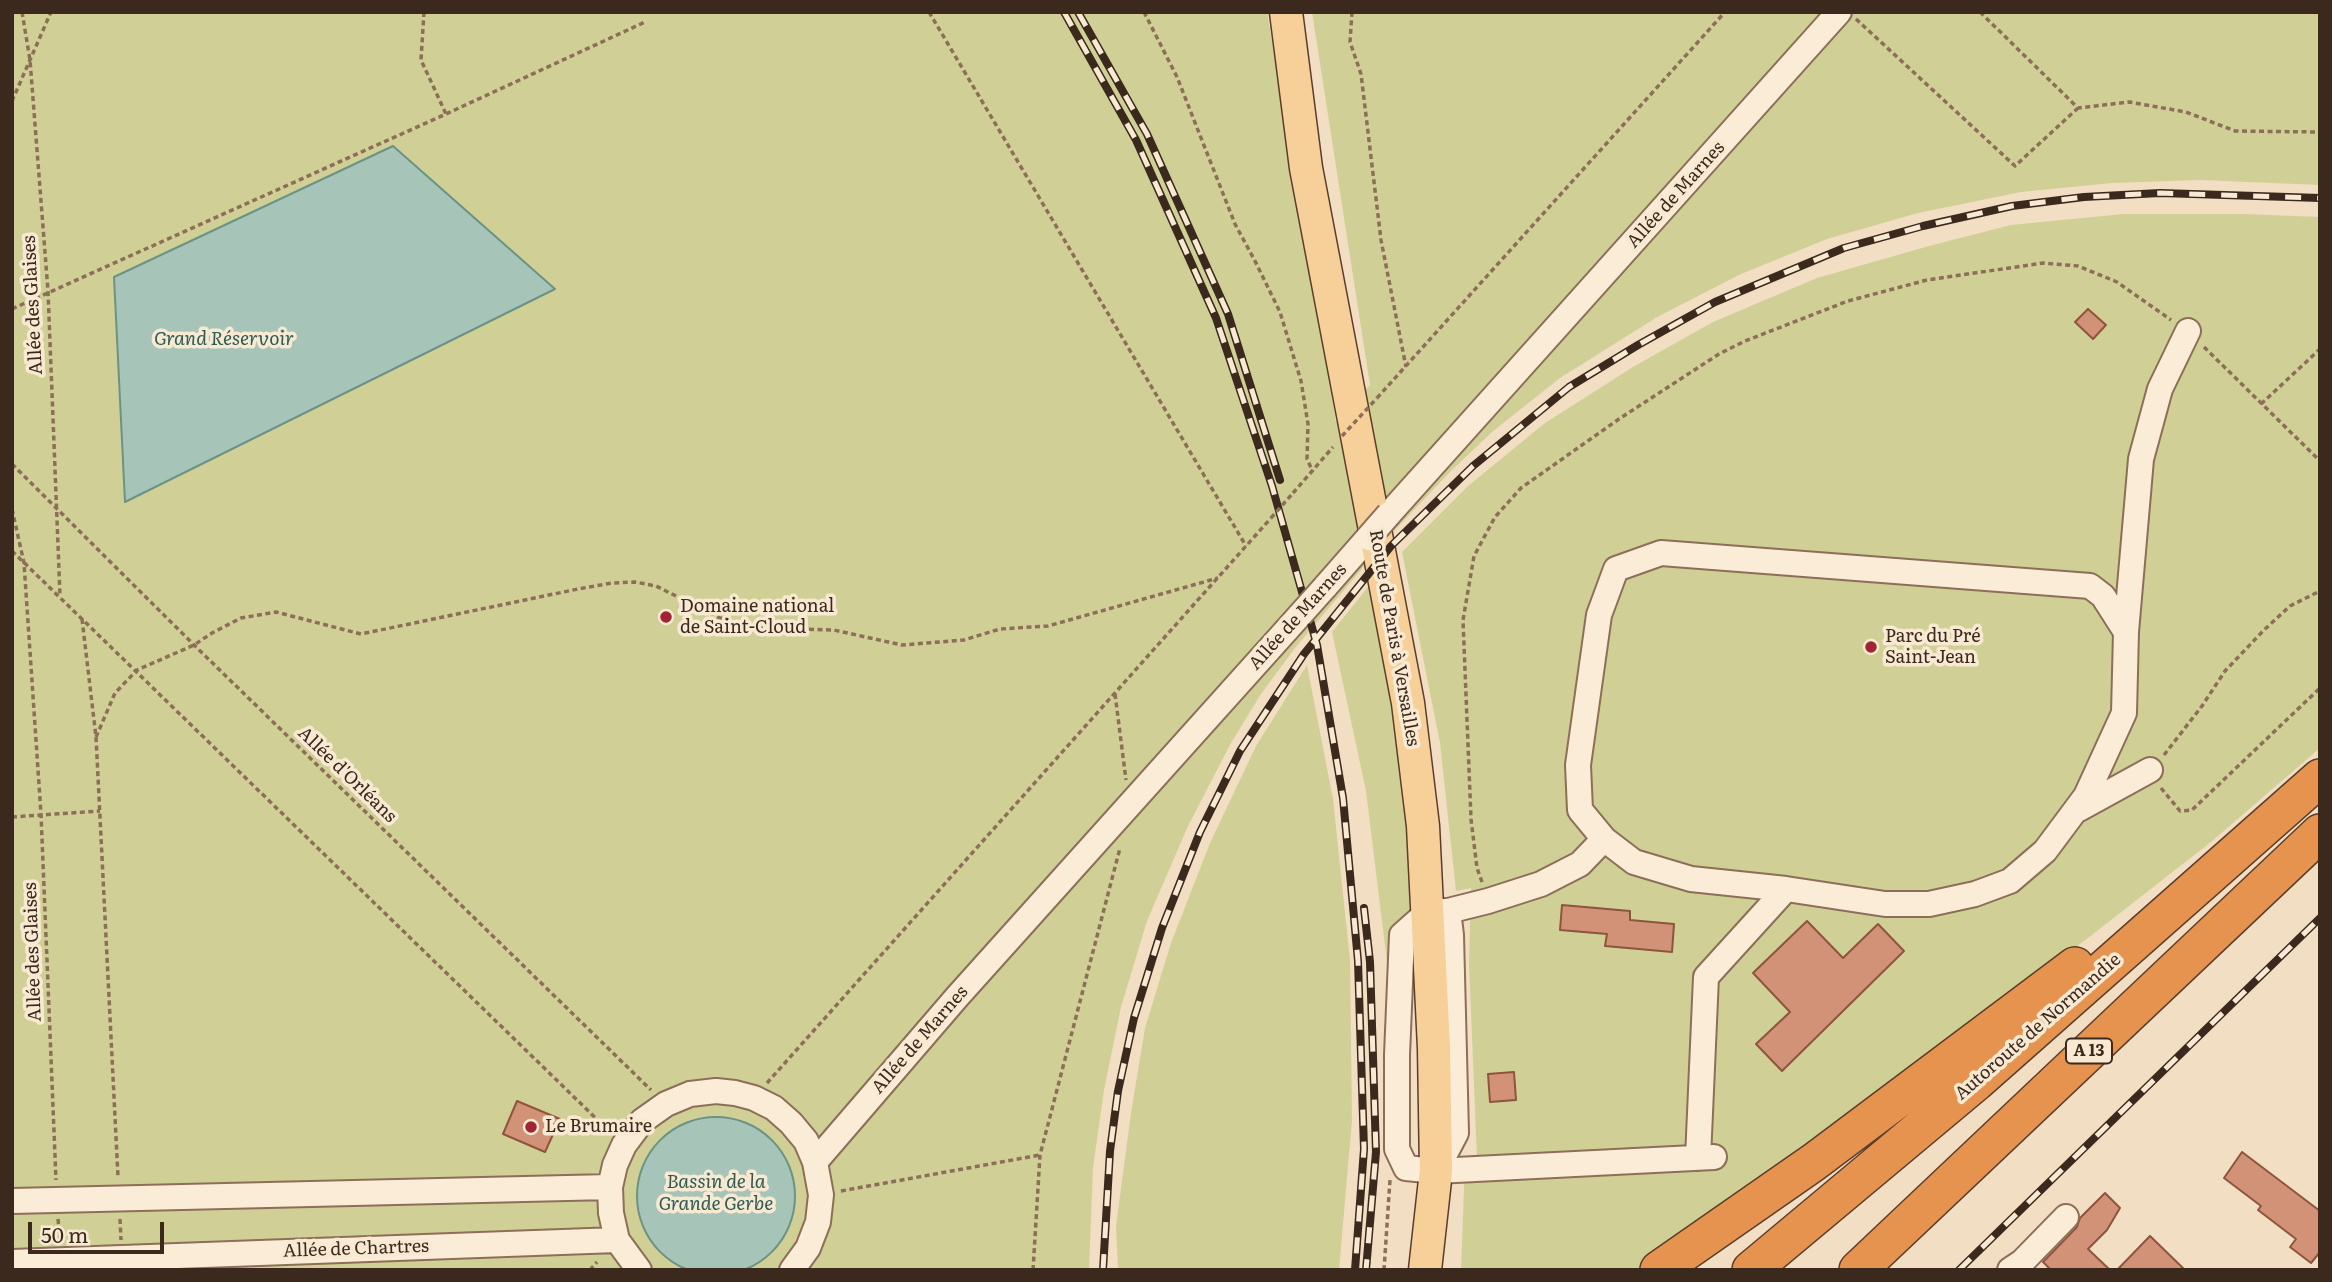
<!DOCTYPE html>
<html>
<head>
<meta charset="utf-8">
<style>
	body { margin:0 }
	#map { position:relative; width:2332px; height:1282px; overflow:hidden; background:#f1dec3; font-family:Literata,serif }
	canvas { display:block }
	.frame { position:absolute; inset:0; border:14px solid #3c291d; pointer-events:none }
	.scale { position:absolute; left:28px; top:1222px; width:136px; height:32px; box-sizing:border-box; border:4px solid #3c291d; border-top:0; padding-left:9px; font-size:21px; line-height:24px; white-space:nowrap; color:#3c291d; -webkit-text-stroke:5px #f8e9d3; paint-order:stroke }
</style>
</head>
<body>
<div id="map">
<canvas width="2332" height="1282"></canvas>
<div class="frame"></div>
<div class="scale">50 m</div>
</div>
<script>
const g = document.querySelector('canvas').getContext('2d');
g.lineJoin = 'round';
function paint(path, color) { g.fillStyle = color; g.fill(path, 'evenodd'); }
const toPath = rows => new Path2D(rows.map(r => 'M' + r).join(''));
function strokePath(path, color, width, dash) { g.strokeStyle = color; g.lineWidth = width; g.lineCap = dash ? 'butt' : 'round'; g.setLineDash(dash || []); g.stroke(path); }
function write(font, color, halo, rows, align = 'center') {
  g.font = font + ' Literata,serif'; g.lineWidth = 7; g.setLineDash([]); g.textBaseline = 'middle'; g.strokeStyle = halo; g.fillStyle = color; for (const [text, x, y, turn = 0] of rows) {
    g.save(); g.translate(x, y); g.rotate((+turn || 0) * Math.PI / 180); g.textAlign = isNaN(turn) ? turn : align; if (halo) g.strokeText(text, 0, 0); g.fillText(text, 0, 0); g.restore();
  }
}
paint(toPath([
	[12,12,1267,12,1336,422,1370,385,1312,12,2320,12,2320,185,2199,180,2112,183,2021,192,1918,213,1827,239,1741,274,1659,316,1560,378,1492,432,1449,473,1394,531,1295,648,1261,694,1231,743,1188,826,1147,921,1121,1007,1104,1090,1093,1168,1089,1270,12,1270],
	[2123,214,2244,214,2320,217,2320,748,2211,842,2088,938,1703,1228,1640,1270,1461,1270,1465,1161,1477,1159,1469,963,1471,888,1456,891,1440,743,1402,552,1468,486,1545,423,1633,367,1713,322,1817,278,1929,246,2011,225],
	[1372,582,1406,756,1417,898,1407,964,1388,970,1366,791,1332,632],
	[1307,665,1333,799,1350,960,1352,1120,1339,1270,1118,1270,1116,1226,1131,1113,1145,1028,1171,943,1210,843,1256,746]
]), '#d0d096');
const water = toPath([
	[393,146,555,289,125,502,114,277,393,146],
	'637 1196a79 79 0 1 1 158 0a79 79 0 1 1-158 0Z'
]);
paint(water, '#a6c4b7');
strokePath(water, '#6b9385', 2);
const building = toPath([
	[2088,309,2106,325,2093,339,2075,322,2088,309],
	[1562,905,1630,911,1630,920,1674,924,1672,952,1605,946,1607,934,1560,930,1562,905],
	[1807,921,1843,958,1878,924,1904,951,1782,1071,1756,1044,1790,1012,1753,973,1807,921],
	[1514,1072,1516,1100,1490,1102,1488,1074,1514,1072],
	[517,1101,560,1119,545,1152,503,1134,517,1101],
	[2242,1152,2320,1211,2320,1252,2311,1263,2290,1247,2296,1239,2258,1210,2261,1206,2224,1178,2242,1152],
	[2105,1193,2120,1208,2107,1230,2088,1249,2110,1270,2051,1270,2043,1262,2077,1227,2080,1218,2105,1193],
	[2150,1236,2185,1270,2117,1270,2150,1236]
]);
paint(building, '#d29277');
strokePath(building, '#8e543d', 2);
const minor = toPath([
	[1389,514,1839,12],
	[1661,553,2090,586,2103,596,2126,632,2124,713,2086,796,2045,851,2010,881,1975,894,1929,904,1885,904,1786,889,1691,879,1634,862,1604,839,1580,810,1578,765,1599,615,1616,569,1661,553],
	[1325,587,1368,538],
	[2126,632,2141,459,2160,389,2188,331],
	[2079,809,2150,770],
	[1604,839,1580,864,1541,884,1488,901,1448,911,1429,911,1402,935,1397,1055,1397,1149,1406,1168,1436,1171,1714,1157],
	[1698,1158,1706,977,1786,889],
	[815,1162,957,997,1300,615],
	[1436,1171,1456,1133,1451,935,1448,911],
	[12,1201,610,1187],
	[12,1262,617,1240],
	[639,1270,617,1240,611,1213,610,1187,615,1165,624,1145,642,1121,666,1104,690,1094,716,1091,735,1093,754,1098,774,1108,791,1123,806,1141,815,1162,821,1195,818,1222,808,1248,792,1270],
	[2010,1270,2022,1262,2066,1217]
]);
const major = toPath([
	[1286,12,1306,168,1408,703,1423,826,1434,1048,1436,1171,1425,1270]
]);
const highway = toPath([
	[1659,1270,1814,1162,2075,966],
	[1751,1270,1976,1082,2320,778],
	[1858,1270,2320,833]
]);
strokePath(minor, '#8d6e58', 28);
strokePath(major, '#5a3d2d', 35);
strokePath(highway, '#5a3d2d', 40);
strokePath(toPath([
	[22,12,30,60,48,291,60,596],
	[424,12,421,60,446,114],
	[929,12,1246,546],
	[1144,12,1177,77,1235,224,1255,261,1280,312,1301,381,1308,424,1307,459,1313,472],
	[1352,12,1350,42,1361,74,1381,240,1406,367],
	[1980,12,2078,108,2129,102,2186,112,2235,131,2320,132],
	[1856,19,2015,166,2078,108],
	[12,101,51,12],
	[12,309,446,114,645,22],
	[2204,347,2320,461],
	[1377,398,1725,12],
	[2261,404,2320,349],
	[12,464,194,645,651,1090],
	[1293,493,1333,447],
	[12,509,24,563,41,814,56,1180],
	[12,551,608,1130],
	[82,619,96,737,118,1177],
	[1115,694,1126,780],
	[96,737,115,693,137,670,194,645,212,633,241,618,276,612,361,634,578,589,612,583,635,582,656,586,720,618,759,628,834,630,902,645,964,640,1000,629,1048,626,1218,578],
	[2164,755,2202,706,2225,671,2264,630,2290,606,2320,591],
	[2161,788,2180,811,2192,810,2320,688],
	[12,817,100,811],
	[1482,882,1477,868,1471,819,1463,620,1474,556,1495,517,1521,488,1619,419,1719,354,1745,341,1848,301,1927,280,2043,263,2078,266,2117,282,2171,320],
	[767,1083,1271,518],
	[841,1191,1040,1155],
	[58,1219,60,1240],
	[120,1219,121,1240],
	[590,1270,597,1262],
	[1033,1270,1040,1155,1120,848],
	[1384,1270,1390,1180]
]), '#8d6e58', 3.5, [5, 3.5]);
strokePath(minor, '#fbecd7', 24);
strokePath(major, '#f6cf99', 32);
strokePath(highway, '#e6934f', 37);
const rail = toPath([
	[1064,12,1136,140,1216,318,1272,486,1317,645,1343,798,1358,961,1364,1149,1355,1270],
	[1078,12,1147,134,1228,314,1280,480],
	[1364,908,1370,962,1376,1152,1366,1270],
	[1103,1270,1110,1151,1118,1091,1134,1018,1162,928,1200,832,1240,751,1304,654,1391,546,1473,466,1569,387,1638,345,1715,302,1844,248,1923,226,2012,206,2084,197,2160,193,2320,198],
	[1959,1270,2320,918]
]);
strokePath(rail, '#3c291d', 8);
strokePath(rail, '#f8e9d3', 5, [16]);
const minorBridge = toPath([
	[1368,538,1389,514],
	[1300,615,1325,587]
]);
strokePath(minorBridge, '#8d6e58', 28, []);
strokePath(toPath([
	[1342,436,1377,398],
	[1271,518,1293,493]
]), '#8d6e58', 3.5, [5, 3.5]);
strokePath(minorBridge, '#fbecd7', 24);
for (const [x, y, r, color] of [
	[666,617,7,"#a02433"],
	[1871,647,7,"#a02433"],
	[531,1127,7,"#a02433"]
]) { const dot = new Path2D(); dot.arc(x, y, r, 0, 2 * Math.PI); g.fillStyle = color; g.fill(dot); strokePath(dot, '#f8e9d3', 2.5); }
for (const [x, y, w] of [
	[2089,1051,46]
]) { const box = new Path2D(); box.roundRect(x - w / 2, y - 12.5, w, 25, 5); g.fillStyle = '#f8e9d3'; g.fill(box); strokePath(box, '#3c291d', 2); }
write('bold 16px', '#3c291d', null, [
	["A 13",2089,1051]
]);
write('18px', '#3c291d', '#f8e9d3', [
	["Allée de Marnes",1676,195,-48],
	["Allée des Glaises",33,305,-93],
	["Allée de Marnes",1298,617,-48],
	["Route de Paris à Versailles",1394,638,80],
	["Allée d'Orléans",347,775,44],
	["Allée des Glaises",33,952,-92],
	["Autoroute de Normandie",2038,1027,-41],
	["Allée de Marnes",920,1040,-49],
	["Allée de Chartres",356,1249,-2]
]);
write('18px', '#3c291d', '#f8e9d3', [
	["Domaine national",680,607],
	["de Saint-Cloud",680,628],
	["Parc du Pré",1885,637],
	["Saint-Jean",1885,658],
	["Le Brumaire",545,1127]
], 'left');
write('italic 19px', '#2c5c54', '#f8e9d3', [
	["Grand Réservoir",224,339],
	["Bassin de la",716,1182],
	["Grande Gerbe",716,1204]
]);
</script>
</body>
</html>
